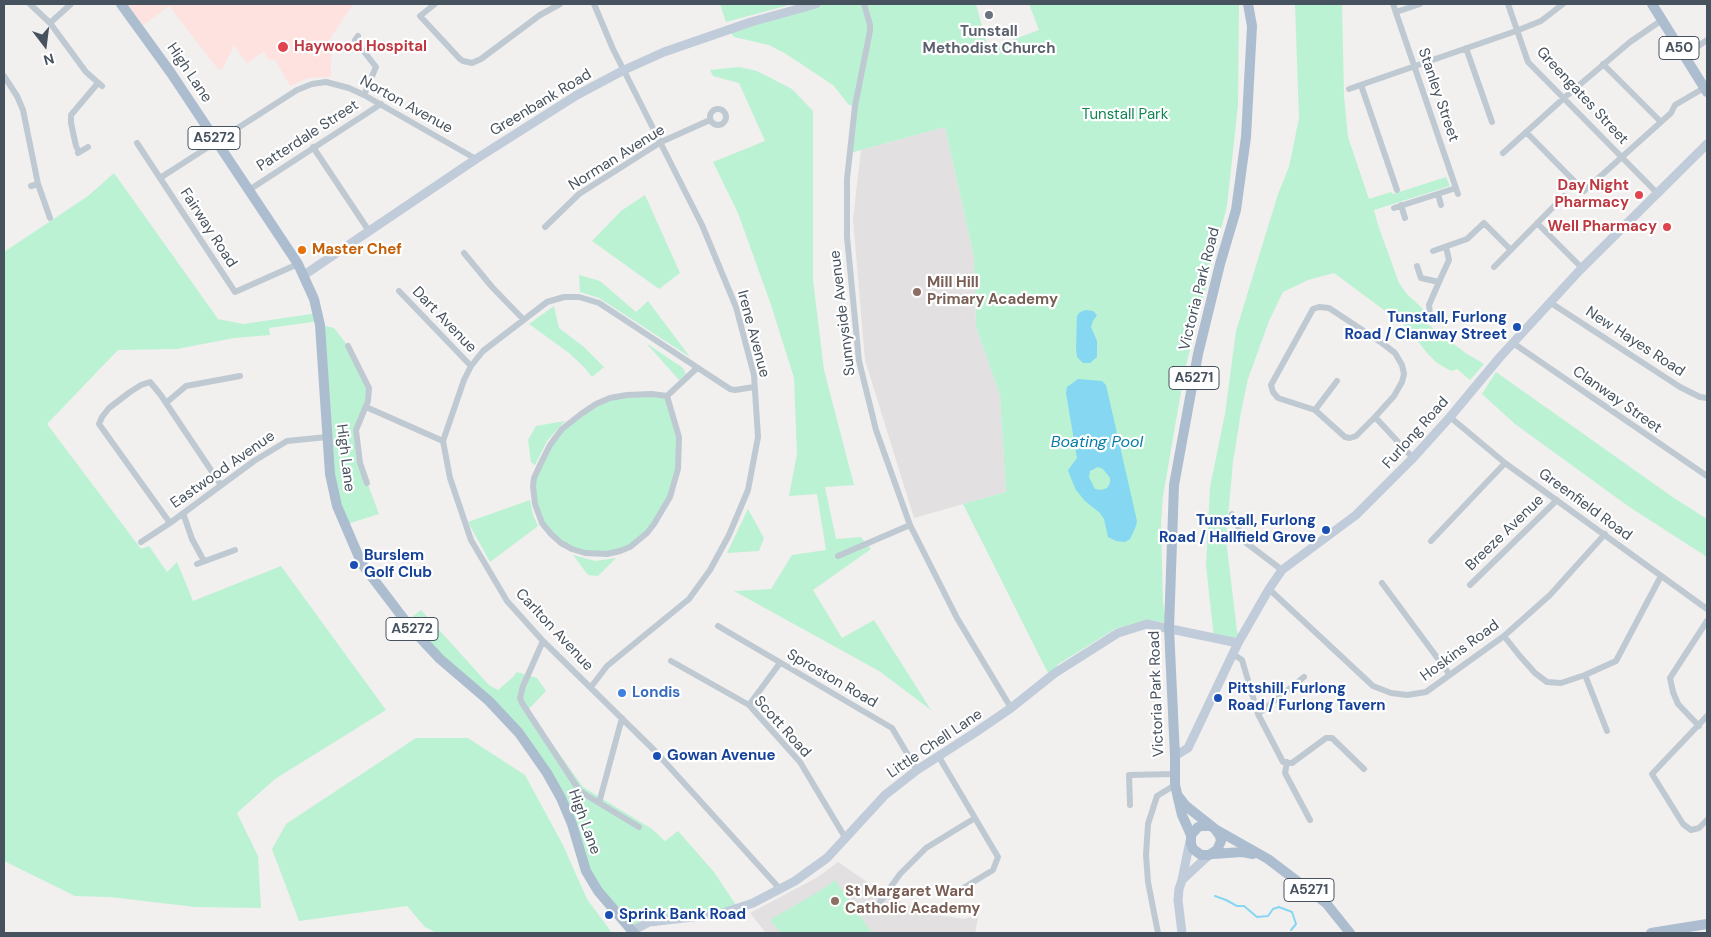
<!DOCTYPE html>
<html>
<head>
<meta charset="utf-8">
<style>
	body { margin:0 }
	#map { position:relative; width:1711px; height:937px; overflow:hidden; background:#f2efef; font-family:"DM Sans",sans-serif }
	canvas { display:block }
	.frame { position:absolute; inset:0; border:5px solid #46525e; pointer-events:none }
	.north { position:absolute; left:20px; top:20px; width:50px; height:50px; -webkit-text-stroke:4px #fff; paint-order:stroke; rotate:165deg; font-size:14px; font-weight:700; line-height:20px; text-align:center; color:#46525e }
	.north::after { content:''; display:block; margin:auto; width:18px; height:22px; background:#46525e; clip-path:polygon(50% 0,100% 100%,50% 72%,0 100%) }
</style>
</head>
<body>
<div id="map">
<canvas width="1711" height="937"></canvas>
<div class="frame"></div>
<div class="north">N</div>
</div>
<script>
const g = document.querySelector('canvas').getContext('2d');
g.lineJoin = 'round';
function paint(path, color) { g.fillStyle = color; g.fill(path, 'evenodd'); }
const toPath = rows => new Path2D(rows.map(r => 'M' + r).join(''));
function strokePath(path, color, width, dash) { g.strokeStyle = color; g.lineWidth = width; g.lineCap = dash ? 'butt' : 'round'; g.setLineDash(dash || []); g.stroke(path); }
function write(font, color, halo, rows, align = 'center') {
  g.font = font + ' "DM Sans",sans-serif'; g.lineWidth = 4.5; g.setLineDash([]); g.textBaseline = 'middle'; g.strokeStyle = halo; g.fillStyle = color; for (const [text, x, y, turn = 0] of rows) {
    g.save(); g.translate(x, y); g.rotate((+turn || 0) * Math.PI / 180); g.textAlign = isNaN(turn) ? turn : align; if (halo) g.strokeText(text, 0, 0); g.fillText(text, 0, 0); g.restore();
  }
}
paint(toPath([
	[945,127,974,257,976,327,1000,395,1006,492,914,518,865,360,853,219,861,150],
	[838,862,889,897,926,913,965,919,979,913,975,933,766,933,750,913,818,877]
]), '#e3e0e1');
paint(toPath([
	[127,4,353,4,328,42,332,55,331,59,331,77,308,78,290,86,275,60,268,59,263,51,247,64,234,45,222,70,218,69,210,59,169,6,143,25]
]), '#fde2df');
paint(toPath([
	[720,4,793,4,726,22],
	[818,4,976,4,988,49,1039,30,1029,4,1239,4,1238,105,1227,206,1185,369,1163,496,1161,523,1163,603,1166,621,1163,622,1147,620,1115,629,1057,665,1059,671,1051,677,1047,671,963,504,1006,492,1000,395,976,327,974,257,945,127,850,153,854,106,849,105,833,85,786,54,769,45,734,37,728,30],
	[1295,4,1342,4,1344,96,1348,137,1369,199,1391,192,1393,194,1446,177,1450,186,1374,210,1378,225,1399,283,1406,293,1427,313,1421,319,1467,354,1484,364,1470,380,1457,369,1451,371,1437,363,1427,353,1407,327,1334,273,1308,280,1283,292,1269,321,1248,379,1241,412,1233,462,1226,539,1237,631,1240,640,1214,638,1206,566,1210,487,1225,414,1236,331,1278,194,1289,167,1299,118],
	[739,67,757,71,792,89,813,111,813,280,824,370,854,485,825,487,836,539,861,537,871,549,813,590,842,638,874,620,931,710,879,671,734,591,771,589,792,555,826,550,817,494,789,496,797,454,794,378,771,305,738,213,713,162,765,141,739,83,713,76,710,70],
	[114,173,218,319,243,324,318,313,319,321,269,328,270,335,234,338,177,349,118,350,47,424,141,549,149,546,167,572,177,562,193,601,281,566,386,710,275,779,237,813,258,856,261,908,195,907,110,897,75,896,4,861,4,252,88,196],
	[645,195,680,273,659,289,592,241,621,211],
	[579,275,600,281,636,312,648,301,690,357,599,298,580,292],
	[554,306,559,328,584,347,604,367,592,377,584,367,569,353,529,324],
	[320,325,334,328,348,346,369,388,356,430,364,474,379,514,344,525,337,506],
	[646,343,683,368,686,374,679,380],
	[1496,372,1674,498,1707,519,1707,557,1628,506,1515,424,1482,394],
	[667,396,679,437,678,469,661,514,630,547,607,554,572,549,543,525,533,486,540,465,564,428,610,398],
	[565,421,547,441,535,465,531,462,528,440,536,426],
	[530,500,533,515,538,526,490,562,468,522],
	[748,509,764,538,759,551,727,553],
	[573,555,595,561,616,558,598,576,588,575],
	[421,610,489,685,498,690,513,677,517,672,537,678,546,691,528,710,583,787,652,829,665,841,678,831,714,872,738,908,660,920,632,931,598,891,572,824,519,733,440,659,412,617],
	[416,738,468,738,525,775,563,845,587,899,612,933,437,933,425,927,407,906,299,921,272,849,286,824],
	[835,880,872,933,781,933,770,920,823,889]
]), '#bbf2d3');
paint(toPath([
	[1086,310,1093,311,1097,315,1093,321,1091,327,1097,341,1097,357,1090,363,1083,363,1077,357,1076,348,1077,316,1080,312],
	[1078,379,1102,381,1106,385,1137,521,1136,526,1130,539,1125,542,1116,541,1108,537,1104,519,1100,513,1085,501,1076,490,1070,476,1068,470,1077,458,1066,393,1067,387],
	[1098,467,1103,469,1110,478,1110,483,1107,488,1101,490,1095,489,1089,477,1090,471]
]), '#85d7f2');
strokePath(toPath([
	[1215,896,1226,900,1237,906,1244,906,1257,917,1268,916,1273,909,1279,907,1292,912,1296,924,1291,930]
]), '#85d7f2', 2);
strokePath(toPath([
	[30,4,50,23],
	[71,4,50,23,86,72,102,86],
	[435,4,420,16,460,59,463,61,472,63,481,59,540,15,560,4],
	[864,4,870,25,870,31,855,106,847,179,847,237,859,361,876,430,910,525,957,618,1011,708],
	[1393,4,1458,194],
	[1508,4,1528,62,1658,194],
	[1396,12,1420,4],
	[358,36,355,40,376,67,364,95],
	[1466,48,1492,122],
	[1684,56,1707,40],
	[1603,64,1661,122],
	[4,76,17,96,23,110,38,184,50,218],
	[1361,85,1397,190],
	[1349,89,1516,31,1541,21,1563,4],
	'710 117a8 8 0 1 1 16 0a8 8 0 1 1-16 0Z',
	[1526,132,1584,191,1671,113,1675,105,1704,88],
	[137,143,235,292,298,264],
	[313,147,369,231],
	[79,152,76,146,71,123,71,115,98,83],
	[78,153,88,147],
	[1503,153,1564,98,1630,42,1662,20],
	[160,178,297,90,312,84,326,82,349,88,364,95,476,159],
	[31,186,38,184],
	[249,190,381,104],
	[1438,194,1441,205],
	[1401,205,1405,218],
	[1394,208,1456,188],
	[1537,223,1582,268],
	[545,227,579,194,661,142,710,120],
	[1433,251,1467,239,1484,223,1511,250],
	[464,253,492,287,523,319],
	[1417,266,1421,278,1439,282,1449,260,1446,247],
	[1494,267,1564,196],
	[399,291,471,366],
	[1551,303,1680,387,1700,397,1707,398],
	[1430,314,1429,305,1439,282],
	[1513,343,1707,476],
	[348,346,369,388,368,401,356,430,360,463,367,483],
	[754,387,735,390,730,389,599,303,579,297,564,297,547,302,483,351,471,366,464,380,443,441,450,478,471,540,507,601,543,641,654,750,780,889],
	[667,396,652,394,627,395,610,398,596,404,581,414,562,429,550,445,540,465,534,478,533,486,535,504,542,523,551,534,561,543,572,549,585,553,607,554,620,551,630,547,647,533,654,524,670,497,678,469,679,437,667,396,697,368],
	[166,403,186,386,240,376],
	[366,407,443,441],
	[1315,410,1337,381],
	[1375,417,1356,436,1350,438,1345,437,1315,410,1278,398,1273,392,1271,385,1313,309,1319,307,1329,308,1382,343,1395,353,1402,365,1404,374,1402,382,1394,396,1375,417,1413,458],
	[1450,417,1505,463,1707,609],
	[183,513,192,539,204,561],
	[1232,514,1245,542,1282,570],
	[170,523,99,424,102,417,109,408,130,392,141,385,150,382,160,394,221,485],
	[1431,541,1505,463],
	[141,542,170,523,254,461,287,441,327,437],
	[838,556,910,525],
	[197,564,235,550],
	[1382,583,1450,675],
	[1470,585,1557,500],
	[1269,589,1373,686,1391,693,1407,695,1426,692,1504,636,1550,595,1605,534],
	[718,626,892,728,917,770],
	[1504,636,1519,655,1535,673,1547,682,1561,683,1585,675,1616,661,1661,576],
	[543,641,523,686,520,698,522,703,579,790,586,795,639,827],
	[1233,654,1242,660,1258,714,1304,677],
	[671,661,749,705,800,762,846,839],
	[1585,675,1607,731],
	[591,687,607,666,689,599,710,570,729,535,748,490,758,437,754,375,736,307,702,225,613,49,594,4],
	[749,705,780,663],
	[1258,714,1283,762,1292,763,1326,738,1332,738,1364,769],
	[1707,716,1652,774,1683,824,1691,830,1699,828,1707,820],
	[1699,726,1678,704,1673,692,1670,678,1707,621],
	[939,757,998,857,993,870,960,890],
	[1287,762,1285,773,1310,820],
	[599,803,622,718],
	[1130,805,1129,775,1175,774],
	[880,902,900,874,926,848,975,818],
	[1158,933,1148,882,1146,855,1148,824,1157,796,1175,785]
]), '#bfc9d2', 6);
strokePath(toPath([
	[304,275,476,159,577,95,624,70,664,52,751,22,816,4],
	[1175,756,1188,748,1238,643,1269,589,1282,570,1356,515,1413,458,1450,417,1500,357,1580,270,1707,144],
	[1182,880,1209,855],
	[632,931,649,922,720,914,753,903,795,881,827,858,885,795,917,770,976,732,1011,708,1055,673,1118,633,1147,624,1238,643],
	[1182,933,1178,900,1179,889,1182,880,1190,841]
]), '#c1ccda', 9);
strokePath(toPath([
	[121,4,171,73,298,264,314,299,320,325,330,474,337,506,362,564,410,627,440,659,489,701,519,733,547,773,561,798,572,824,586,871,598,891,634,933],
	[1652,4,1707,92],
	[1179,797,1186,806,1215,829,1220,836,1221,841,1217,850,1209,855,1201,855,1193,849,1191,844,1191,835,1198,827,1202,826,1210,826],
	[1215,829,1268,859,1326,903,1350,933],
	[1191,835,1182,815,1175,785,1175,756,1169,628,1174,485,1198,354,1220,264,1236,210,1246,137,1252,26,1248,4],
	[1213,854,1242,852,1253,854],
	[1651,933,1707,924]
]), '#adbdd0', 10);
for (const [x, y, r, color] of [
	[989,15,5,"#6b7280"],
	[283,47,6,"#e0444e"],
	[1639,195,5,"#e0444e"],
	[1667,227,5,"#e0444e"],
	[302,250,5,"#e8710a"],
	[917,292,5,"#8d6e63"],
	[1517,327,5,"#1a4fb4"],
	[1326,530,5,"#1a4fb4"],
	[354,565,5,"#1a4fb4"],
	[622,693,5,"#3f7fe0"],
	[1218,698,5,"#1a4fb4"],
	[657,756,5,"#1a4fb4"],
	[835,901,5,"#8d6e63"],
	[609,915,5,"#1a4fb4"]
]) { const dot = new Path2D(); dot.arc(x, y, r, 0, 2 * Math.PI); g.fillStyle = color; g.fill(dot); strokePath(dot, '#fff', 2); }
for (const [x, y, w] of [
	[1679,48,40],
	[214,138,52],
	[1194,378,50],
	[412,629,52],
	[1309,890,50]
]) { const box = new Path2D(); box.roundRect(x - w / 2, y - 11.5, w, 23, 4); g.fillStyle = '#fff'; g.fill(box); strokePath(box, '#46525e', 1); }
write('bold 14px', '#46525e', null, [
	["A50",1679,48],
	["A5272",214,138],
	["A5271",1194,378],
	["A5272",412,629],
	["A5271",1309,890]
]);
write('bold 15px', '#5b616d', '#fff', [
	["Tunstall",989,32],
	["Methodist Church",989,49]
]);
write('bold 15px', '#be3a42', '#fff', [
	["Haywood Hospital",294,47,"left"],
	["Day Night",1629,186],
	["Pharmacy",1629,203],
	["Well Pharmacy",1657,227]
], 'right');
write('15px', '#46525e', '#fff', [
	["High Lane",189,73,56],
	["Stanley Street",1438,95,71],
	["Greengates Street",1582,96,47],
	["Greenbank Road",541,103,-31],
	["Norton Avenue",406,105,29],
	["Patterdale Street",308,136,-33],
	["Norman Avenue",617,158,-32],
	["Fairway Road",208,228,57],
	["Victoria Park Road",1200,289,-76],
	["Sunnyside Avenue",843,313,-97],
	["Dart Avenue",444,320,46],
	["Irene Avenue",753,334,75],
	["New Hayes Road",1635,342,33],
	["Clanway Street",1617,400,35],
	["Furlong Road",1416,433,-48],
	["High Lane",345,458,83],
	["Eastwood Avenue",223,470,-35],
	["Greenfield Road",1585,505,36],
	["Breeze Avenue",1505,533,-44],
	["Carlton Avenue",554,630,47],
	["Hoskins Road",1460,651,-36],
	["Sproston Road",832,679,30],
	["Victoria Park Road",1157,694,-92],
	["Scott Road",782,727,48],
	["Little Chell Lane",935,744,-34],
	["High Lane",584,822,70]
]);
write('15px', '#118650', '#fff', [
	["Tunstall Park",1125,115]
]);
write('bold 15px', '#c56008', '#fff', [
	["Master Chef",312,250]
], 'left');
write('bold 15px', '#785e54', '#fff', [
	["Mill Hill",927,283],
	["Primary Academy",927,300],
	["St Margaret Ward",845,892],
	["Catholic Academy",845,909]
], 'left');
write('bold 15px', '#164399', '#fff', [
	["Tunstall, Furlong",1507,318,"right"],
	["Road / Clanway Street",1507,335,"right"],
	["Tunstall, Furlong",1316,521,"right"],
	["Road / Hallfield Grove",1316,538,"right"],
	["Burslem",364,556],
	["Golf Club",364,573],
	["Pittshill, Furlong",1228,689],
	["Road / Furlong Tavern",1228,706],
	["Gowan Avenue",667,756],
	["Sprink Bank Road",619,915]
], 'left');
write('bold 15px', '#366cbe', '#fff', [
	["Londis",632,693]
], 'left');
write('italic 16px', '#047ca5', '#fff', [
	["Boating Pool",1097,443]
]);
</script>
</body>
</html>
